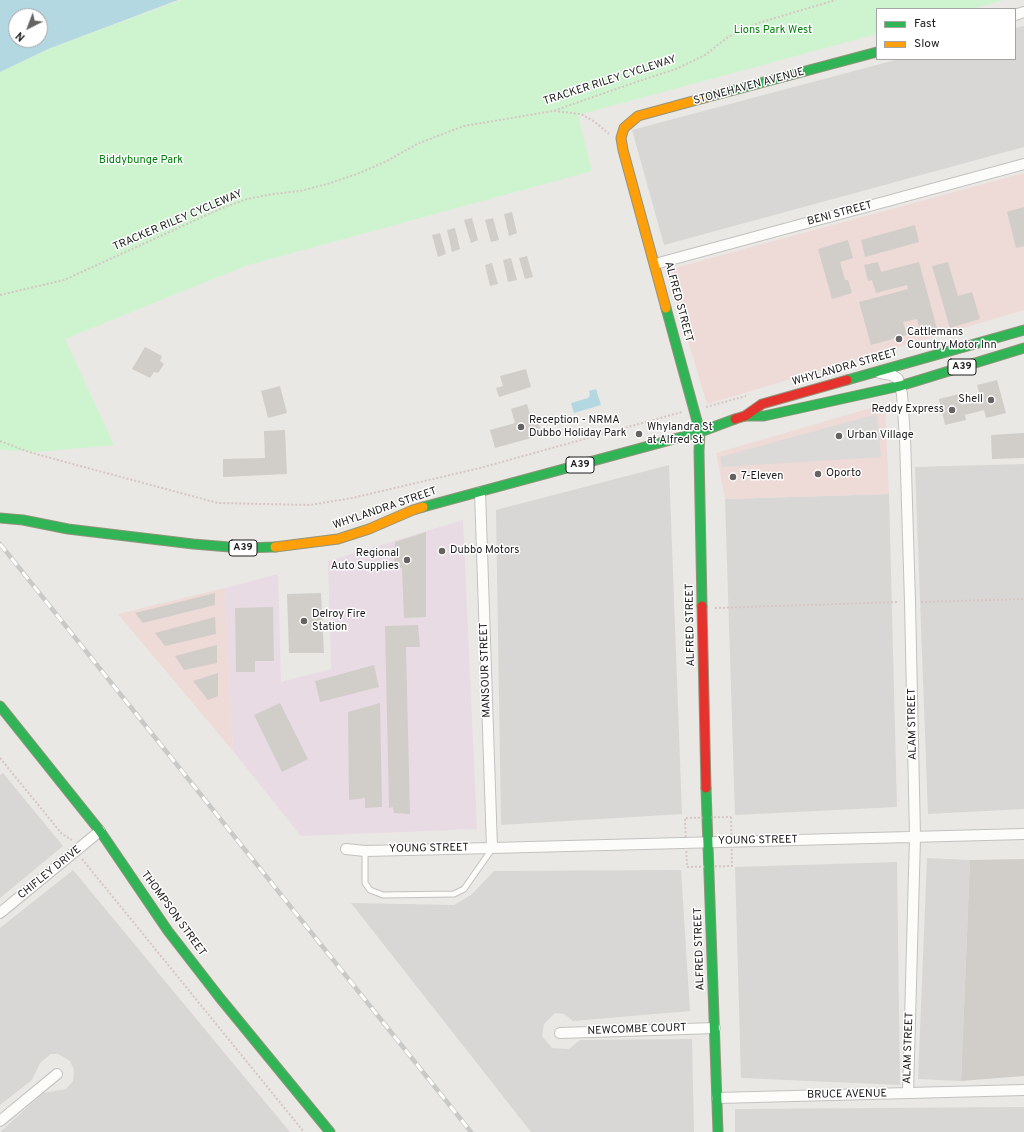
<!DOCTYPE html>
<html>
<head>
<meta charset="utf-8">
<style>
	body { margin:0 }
	#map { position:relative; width:1024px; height:1132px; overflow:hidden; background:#eae8e4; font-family:Overpass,sans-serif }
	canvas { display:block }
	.legend { position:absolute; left:876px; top:8px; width:140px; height:52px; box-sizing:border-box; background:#fff; border:1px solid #a4a4a4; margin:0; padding:5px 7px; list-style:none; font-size:12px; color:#1c1c1c }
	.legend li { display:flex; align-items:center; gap:8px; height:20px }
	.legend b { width:20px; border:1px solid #a4a4a4 }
	.north { position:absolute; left:8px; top:8px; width:40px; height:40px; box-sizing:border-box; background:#fff; border:1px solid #a4a4a4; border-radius:50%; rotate:222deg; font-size:11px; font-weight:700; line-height:16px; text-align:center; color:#1c1c1c }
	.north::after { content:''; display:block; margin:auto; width:14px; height:18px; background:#646362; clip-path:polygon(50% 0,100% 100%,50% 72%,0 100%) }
</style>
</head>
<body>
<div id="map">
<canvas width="1024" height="1132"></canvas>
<ul class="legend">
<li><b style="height:5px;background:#30b455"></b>Fast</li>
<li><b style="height:5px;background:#ff9f0a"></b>Slow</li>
</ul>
<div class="north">N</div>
</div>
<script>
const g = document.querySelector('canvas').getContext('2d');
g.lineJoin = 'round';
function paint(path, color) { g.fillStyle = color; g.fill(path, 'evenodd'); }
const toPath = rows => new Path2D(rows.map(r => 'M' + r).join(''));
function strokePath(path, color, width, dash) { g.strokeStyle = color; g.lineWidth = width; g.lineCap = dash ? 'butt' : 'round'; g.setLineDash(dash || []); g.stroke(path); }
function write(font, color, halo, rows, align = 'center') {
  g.font = font + ' Overpass,sans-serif'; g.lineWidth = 3; g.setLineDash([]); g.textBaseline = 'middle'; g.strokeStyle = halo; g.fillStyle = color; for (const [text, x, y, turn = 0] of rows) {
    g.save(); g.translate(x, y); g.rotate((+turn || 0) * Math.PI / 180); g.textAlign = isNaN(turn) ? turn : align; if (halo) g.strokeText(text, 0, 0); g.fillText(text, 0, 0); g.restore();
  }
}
paint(toPath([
	[1024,26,1024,147,664,245,632,130,899,59,1015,59,1015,28],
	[1024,464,1024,809,928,814,915,467],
	[669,465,682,814,501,825,496,510],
	[889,494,897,807,735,815,725,499],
	[3,773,63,846,0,898,0,775],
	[927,858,970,860,961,1081,918,1079],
	[897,862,900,1085,741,1078,735,867],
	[73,870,290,1132,0,1132,43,1093,66,1089,73,1081,74,1070,70,1061,58,1054,51,1054,40,1063,32,1080,0,1105,0,928],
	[681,870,690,1011,573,1021,564,1014,555,1013,544,1024,542,1036,552,1048,569,1049,580,1040,692,1039,694,1132,531,1132,351,903,454,905,471,895,494,871],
	[1024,1107,1024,1132,735,1132,735,1109]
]), '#d9d7d5');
paint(toPath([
	[1024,173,1024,310,707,404,667,270],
	[885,404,889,494,725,499,716,453],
	[225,588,233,751,118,614]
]), '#eedad7');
paint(toPath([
	[463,520,477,829,301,836,233,751,225,588,278,574,281,682,331,669,328,561]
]), '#e9dbe4');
paint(toPath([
	[181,0,1004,0,971,9,877,9,877,34,578,115,592,171,245,266,65,339,114,445,37,452,0,450,0,72,48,49]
]), '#cef4cf');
paint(toPath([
	[877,414,881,457,722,467,720,457]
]), '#dbdad8');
paint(toPath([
	[0,0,178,0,48,49,0,72],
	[16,16,40,16,40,40,16,40],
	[596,389,601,405,574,413,571,403,588,398,590,395,589,391]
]), '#b3d8e2');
paint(toPath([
	[1024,207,1024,246,1016,248,1007,212],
	[512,212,517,233,509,236,504,214],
	[472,218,478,240,471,243,464,220],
	[493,218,499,240,491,242,485,220],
	[915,225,919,242,865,257,861,240],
	[455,228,460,249,452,252,447,230],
	[440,233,446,254,438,257,432,235],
	[848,240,853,258,840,262,845,280,848,280,852,293,832,299,818,249],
	[527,256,533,277,525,279,519,258],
	[511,258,517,280,508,282,503,260],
	[878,262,881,272,919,262,937,329,921,334,917,319,903,322,907,335,871,345,859,302,908,289,907,285,876,293,872,280,868,281,864,265],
	[948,262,958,296,972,292,980,319,950,328,932,266],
	[492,263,498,284,490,286,485,265],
	[145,347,162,356,160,361,164,364,158,373,154,372,150,378,132,369],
	[526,369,531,387,499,397,496,388,503,386,500,376],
	[997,380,1006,413,986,418,984,410,965,415,966,420,945,425,939,399,959,394,962,405,981,400,977,385],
	[280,386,287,413,268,418,261,391],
	[527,404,532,422,538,420,542,435,495,448,490,430,515,423,511,409],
	[285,430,287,474,223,477,223,459,265,458,264,431],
	[1024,433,1024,458,992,459,991,435],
	[426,532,426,617,404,618,402,568,394,569,395,542],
	[215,593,215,605,143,623,135,613],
	[321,593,324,653,289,653,287,594],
	[273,607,274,661,255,661,255,672,236,672,235,608],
	[215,617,216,634,165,646,155,633],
	[418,625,420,647,406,647,410,814,394,813,393,807,389,808,385,626],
	[217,645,217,663,184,670,175,656],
	[374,665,379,687,320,702,315,681],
	[218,673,218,696,208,700,193,681],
	[280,703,308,759,282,772,254,715],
	[380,703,382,807,365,808,365,798,349,800,348,712],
	[1024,859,1024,1076,961,1081,970,860]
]), '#d1ceca');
const lane = toPath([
	[365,851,365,883,370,890,383,895,454,894,464,889,492,849]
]);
const street = toPath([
	[1015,15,1024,12],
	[655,264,1024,164],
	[880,373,892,375,898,379,902,394,905,438,910,602,915,837,908,1093],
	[480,492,492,848],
	[346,849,365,851,492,848,1024,834],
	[0,913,100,831],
	[560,1033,715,1028],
	[717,1098,1024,1090],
	[0,1121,57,1074]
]);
const fast = toPath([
	[704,98,877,52],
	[666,308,700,432,699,451,702,606],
	[847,380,1024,330],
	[745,416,764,416,900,386,1024,348],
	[423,507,700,432,735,419],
	[0,518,23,520,68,529,193,544,242,548,275,547],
	[0,706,100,831,168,931,220,998,330,1132],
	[706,788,718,1132]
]);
const slow = toPath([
	[666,308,623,150,621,138,624,128,638,116,704,98],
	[275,547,338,539,369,529,413,510,423,507]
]);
const jam = toPath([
	[735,419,745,416,762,404,847,380],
	[702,606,706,788]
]);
strokePath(lane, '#c3c2c0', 7);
strokePath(street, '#c3c2c0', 12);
strokePath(fast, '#92947c', 11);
strokePath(slow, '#92947c', 11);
strokePath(jam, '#92947c', 11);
strokePath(toPath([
	[554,111,581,114,595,122,609,134],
	[0,295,64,280,220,209,247,199,273,194,300,191,327,184,357,174,385,162,417,144,464,126,553,111,639,81,676,69,705,55,728,37,758,23,836,0],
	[706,407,746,396],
	[0,441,29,452,69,463,218,503,310,505,352,498,480,468,682,412],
	[921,602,1024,599],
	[715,608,899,602],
	[0,758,62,834,72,840],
	[731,817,732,866,687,867,685,818,731,817],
	[82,859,304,1132]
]), '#d6c6c3', 2, [2, 2]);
strokePath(lane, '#fcfcfb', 5);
strokePath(street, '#fcfcfb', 10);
strokePath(fast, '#30b455', 9);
strokePath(slow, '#ff9f0a', 9);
strokePath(jam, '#e5322d', 9);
const rail = toPath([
	[0,544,471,1132]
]);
strokePath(rail, '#c9c9c8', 4.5);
strokePath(rail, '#fff', 3, [9]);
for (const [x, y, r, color] of [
	[899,339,4,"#646362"],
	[991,400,4,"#646362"],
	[952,410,4,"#646362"],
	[521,427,4,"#646362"],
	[639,434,4,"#646362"],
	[839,436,4,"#646362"],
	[818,474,4,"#646362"],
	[733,477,4,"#646362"],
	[442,551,4,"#646362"],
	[407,560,4,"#646362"],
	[304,621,4,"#646362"]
]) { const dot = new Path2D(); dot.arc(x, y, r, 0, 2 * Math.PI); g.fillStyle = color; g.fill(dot); strokePath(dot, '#fff', 1.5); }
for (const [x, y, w] of [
	[962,367,28],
	[580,465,28],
	[243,548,28]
]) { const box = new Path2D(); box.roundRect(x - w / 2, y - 8, w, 16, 3); g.fillStyle = '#fff'; g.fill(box); strokePath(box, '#1c1c1c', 1); }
write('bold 10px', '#1c1c1c', null, [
	["A39",962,367],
	["A39",580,465],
	["A39",243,548]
]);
write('11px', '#01820c', '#fff', [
	["Lions Park West",773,31],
	["Biddybunge Park",141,161]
]);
write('11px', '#1c1c1c', '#fff', [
	["TRACKER RILEY CYCLEWAY",610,81,-18],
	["STONEHAVEN AVENUE",749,87,-15],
	["BENI STREET",840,214,-15],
	["TRACKER RILEY CYCLEWAY",178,221,-23],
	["ALFRED STREET",678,302,75],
	["WHYLANDRA STREET",845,368,-16],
	["WHYLANDRA STREET",385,509,-19],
	["ALFRED STREET",691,625,-91],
	["MANSOUR STREET",486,670,-92],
	["ALAM STREET",913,724,-91],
	["YOUNG STREET",758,841,-1],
	["YOUNG STREET",429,849,-1],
	["CHIFLEY DRIVE",50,873,-39],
	["THOMPSON STREET",173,914,54],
	["ALFRED STREET",700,949,-92],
	["NEWCOMBE COURT",637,1030,-2],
	["ALAM STREET",909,1048,-88],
	["BRUCE AVENUE",847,1095,-1]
]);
write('11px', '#1c1c1c', '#fff', [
	["Cattlemans",907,333],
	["Country Motor Inn",907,346],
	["Shell",983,400,"right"],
	["Reddy Express",944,410,"right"],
	["Reception - NRMA",529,421],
	["Dubbo Holiday Park",529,434],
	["Whylandra St",647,428],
	["at Alfred St",647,441],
	["Urban Village",847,436],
	["Oporto",826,474],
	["7-Eleven",741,477],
	["Dubbo Motors",450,551],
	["Regional",399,554,"right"],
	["Auto Supplies",399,567,"right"],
	["Delroy Fire",312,615],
	["Station",312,628]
], 'left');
</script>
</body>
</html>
